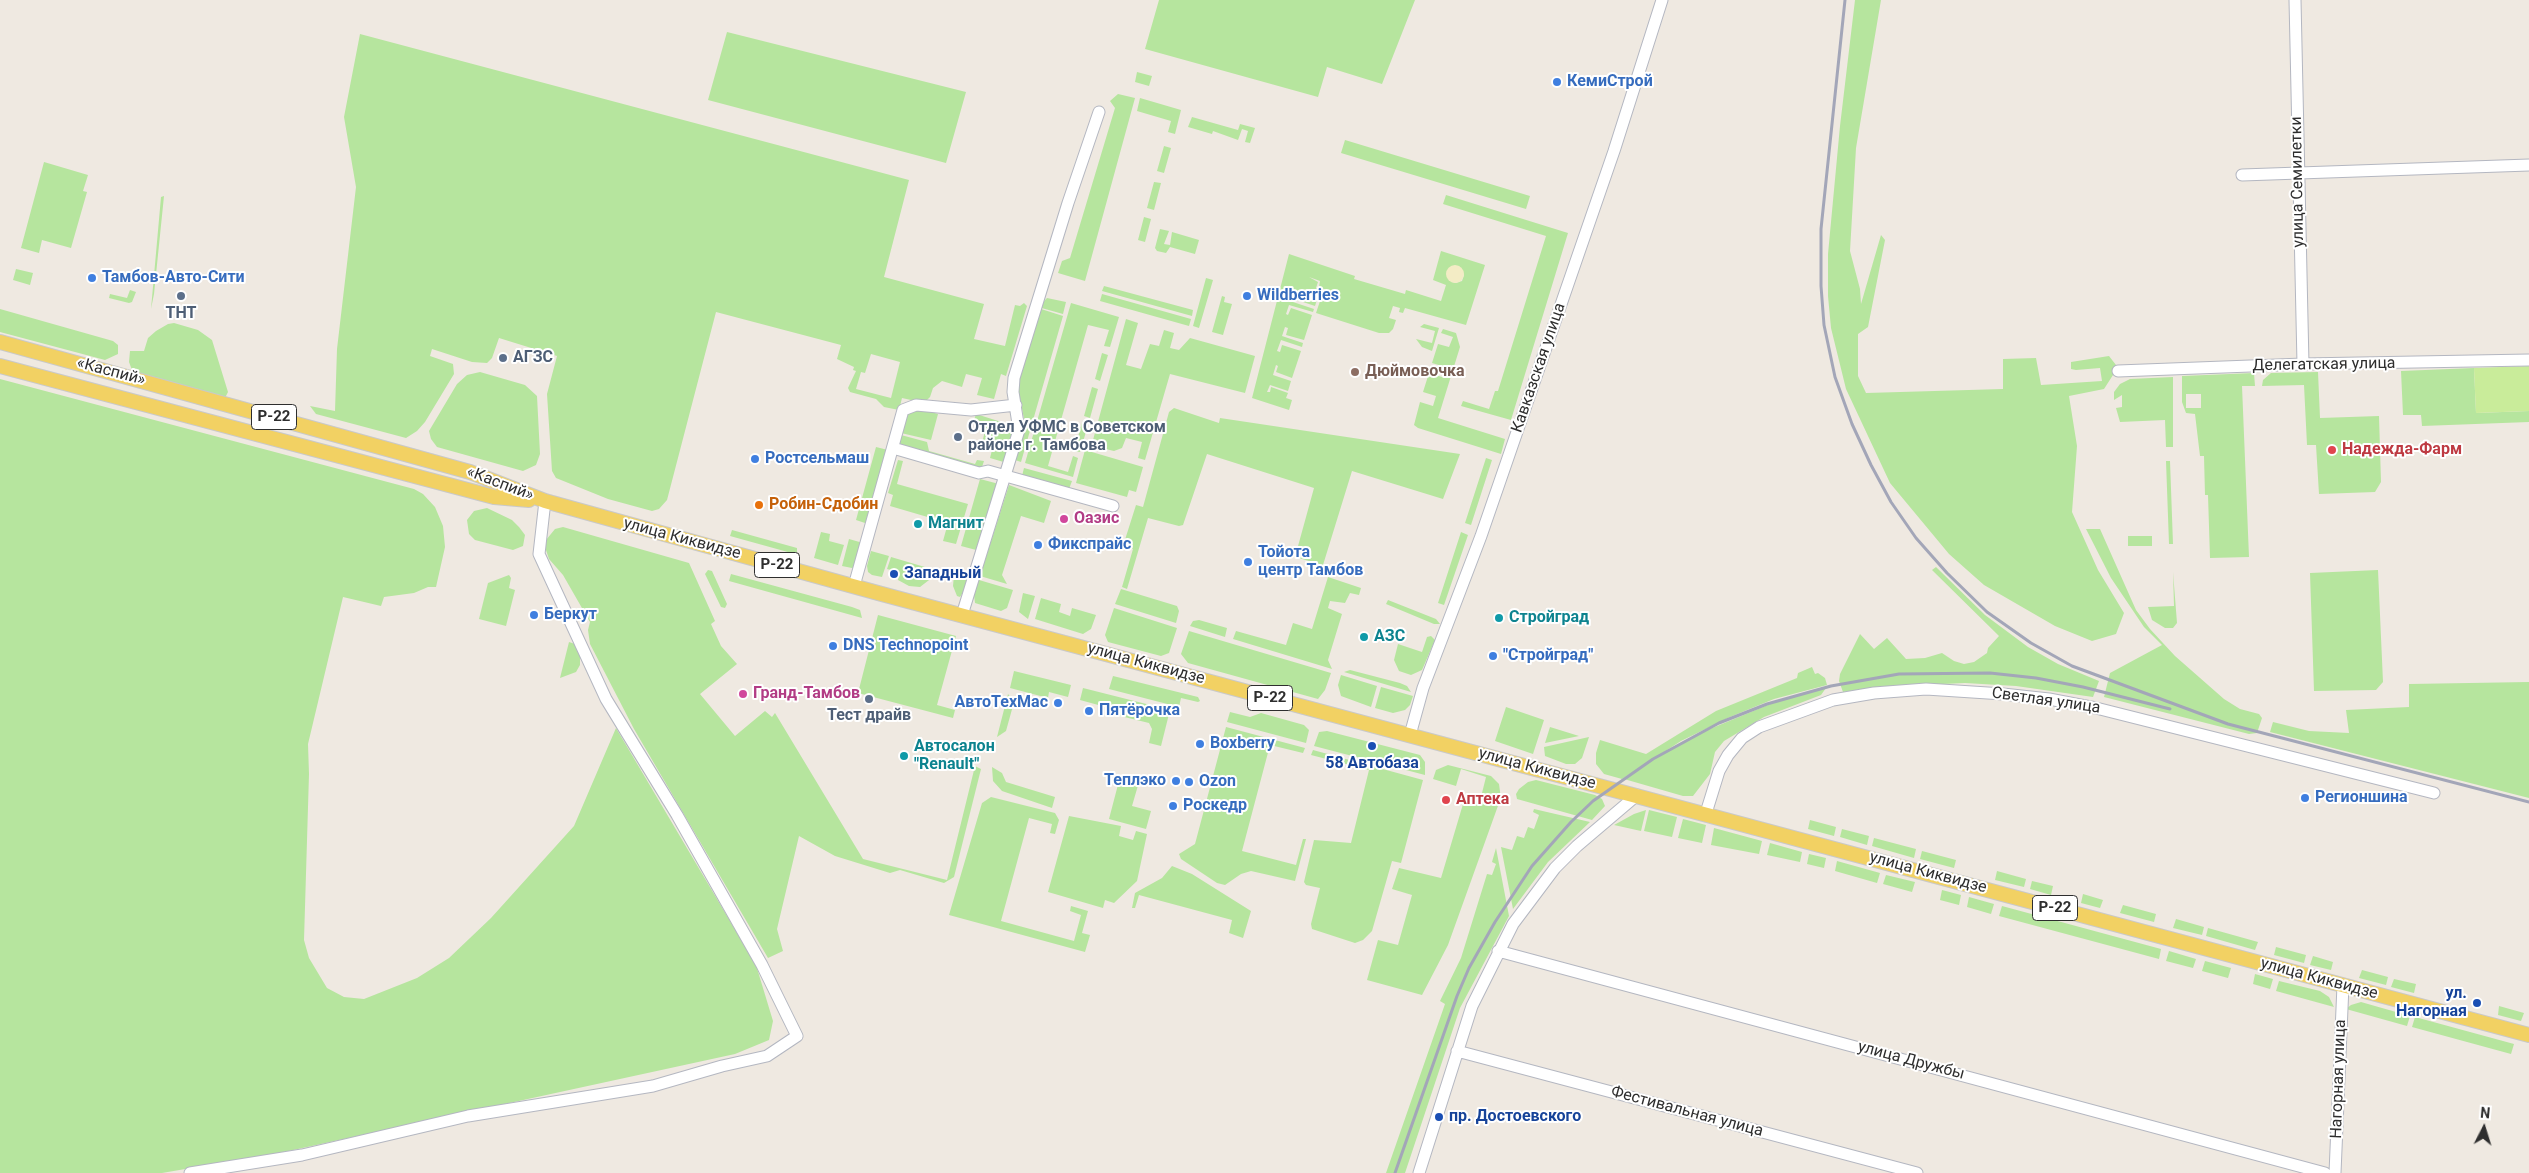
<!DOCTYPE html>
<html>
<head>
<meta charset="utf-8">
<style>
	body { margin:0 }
	#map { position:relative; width:2529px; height:1173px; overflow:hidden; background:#efe9e1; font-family:Roboto,sans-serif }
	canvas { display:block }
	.north { position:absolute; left:2459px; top:1103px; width:50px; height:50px; -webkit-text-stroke:4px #fff; paint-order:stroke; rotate:5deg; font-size:14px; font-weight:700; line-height:20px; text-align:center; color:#2e2e2e }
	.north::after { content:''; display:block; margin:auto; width:18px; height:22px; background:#2e2e2e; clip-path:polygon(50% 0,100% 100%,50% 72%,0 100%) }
</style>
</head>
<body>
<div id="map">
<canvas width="2529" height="1173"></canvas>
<div class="north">N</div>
</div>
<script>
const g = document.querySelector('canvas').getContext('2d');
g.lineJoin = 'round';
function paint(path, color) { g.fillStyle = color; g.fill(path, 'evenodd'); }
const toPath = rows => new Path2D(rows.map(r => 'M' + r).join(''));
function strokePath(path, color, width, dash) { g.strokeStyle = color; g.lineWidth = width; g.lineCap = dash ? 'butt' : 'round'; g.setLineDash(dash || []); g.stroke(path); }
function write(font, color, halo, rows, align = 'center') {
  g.font = font + ' Roboto,sans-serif'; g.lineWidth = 4; g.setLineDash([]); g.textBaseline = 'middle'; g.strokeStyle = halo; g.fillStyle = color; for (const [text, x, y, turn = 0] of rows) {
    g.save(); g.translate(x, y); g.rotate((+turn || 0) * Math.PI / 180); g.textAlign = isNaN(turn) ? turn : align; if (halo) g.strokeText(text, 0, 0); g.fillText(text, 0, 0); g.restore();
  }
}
paint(toPath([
	[1159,0,1415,0,1382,84,1327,67,1318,97,1145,49],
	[1855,0,1881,0,1856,148,1850,251,1860,289,1861,304,1881,235,1885,240,1868,327,1858,334,1858,376,1866,393,2003,389,2003,359,2036,358,2041,385,2102,381,2100,368,2076,370,2071,369,2071,362,2109,356,2116,365,2113,375,2104,389,2069,396,2077,446,2072,512,2098,570,2124,613,2116,634,2092,641,2055,626,1984,585,1949,554,1890,483,1846,389,1831,328,1828,296,1828,254,1840,126],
	[727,32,966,92,946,163,708,100],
	[360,34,909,180,884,277,984,304,974,339,1005,346,1015,305,1020,306,1024,303,1027,306,1006,376,1001,374,994,399,977,395,982,378,966,374,962,387,942,381,933,388,930,397,926,401,920,402,902,398,899,410,884,407,876,399,850,392,848,388,856,371,853,370,854,367,837,359,841,345,716,312,667,500,659,509,652,511,608,499,556,478,552,471,547,394,557,356,499,338,492,358,487,363,472,362,432,349,430,356,453,364,454,374,425,422,417,431,406,438,316,414,310,406,335,411,337,349,356,187,344,117],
	[871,354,900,362,891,398,856,389,861,372,865,373],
	[1137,72,1152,76,1149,86,1135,82],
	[1118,94,1135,98,1085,281,1058,273,1062,261,1070,258,1115,108,1110,101],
	[1140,98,1181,110,1175,134,1168,132,1171,121,1137,111],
	[1192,117,1238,130,1240,124,1255,128,1250,143,1245,142,1248,131,1242,129,1238,140,1213,131,1212,134,1188,127],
	[1345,140,1530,196,1526,209,1341,153],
	[1164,146,1171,148,1164,173,1157,171],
	[44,162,88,175,83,191,87,192,71,248,42,240,39,253,21,248],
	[1154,182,1161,183,1154,210,1147,208],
	[1446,195,1568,233,1511,420,1461,406,1463,401,1489,409,1495,391,1498,391,1546,236,1443,204],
	[164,196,154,294,151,309,161,197],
	[1144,217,1151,219,1145,242,1138,240],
	[1160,229,1169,231,1164,244,1170,245,1172,232,1199,240,1195,254,1170,247,1166,253,1157,251,1155,248],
	[1441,251,1485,265,1466,325,1405,308,1403,313,1399,312,1400,308,1393,306,1389,318,1396,320,1393,329,1389,333,1379,333,1316,313,1321,298,1331,301,1334,293,1319,287,1320,281,1309,277,1318,282,1316,288,1320,290,1315,306,1294,299,1296,291,1294,290,1290,301,1314,309,1313,312,1289,305,1286,314,1288,315,1291,308,1312,315,1304,340,1286,335,1288,328,1285,327,1282,336,1303,343,1302,347,1281,340,1277,351,1280,352,1282,345,1301,351,1292,378,1276,372,1278,366,1276,365,1273,375,1291,381,1288,391,1270,385,1267,392,1270,392,1271,387,1288,393,1286,398,1292,400,1289,410,1252,398,1289,254,1355,276,1354,279,1405,294,1406,290,1441,301,1446,285,1433,280],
	[1453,266,1459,266,1464,275,1462,281,1456,283,1452,282,1447,274],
	[16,269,33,273,30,285,13,280],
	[1206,278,1213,280,1199,328,1193,326],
	[1104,286,1193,310,1192,316,1102,291],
	[130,290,136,292,132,302,129,303,109,298,110,294,127,298],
	[1102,294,1191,319,1189,326,1100,301],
	[1222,296,1225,297,1224,302,1232,304,1223,335,1212,332],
	[1047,298,1066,302,1063,314,1038,307],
	[1071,303,1119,317,1110,347,1104,346,1109,330,1088,325,1048,466,1068,472,1073,456,1078,458,1073,477,1025,463],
	[1038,308,1063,316,1021,462,1015,460,1025,424,1017,383],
	[0,309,113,341,118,345,118,354,105,360,0,332],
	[1126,319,1138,323,1126,365,1141,369,1150,344,1159,346,1164,330,1174,333,1170,348,1179,350,1190,338,1255,356,1245,393,1170,374,1145,460,1138,458,1142,442,1126,438,1122,448,1114,451,1097,447,1093,440],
	[174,323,198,330,212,340,228,392,226,396,223,397,139,375,132,370,129,362,130,351,144,351,148,338,156,331,168,324],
	[1424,324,1439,328,1432,351,1422,347,1416,339,1432,343,1435,331,1420,327],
	[1443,329,1456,333,1460,347,1438,418,1505,439,1501,454,1418,428,1414,425,1420,402,1433,406,1436,396,1423,392,1429,373,1442,377,1445,367,1432,363,1438,344,1449,347,1453,337,1441,333],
	[1102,353,1108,355,1100,381,1095,379],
	[2474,368,2476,413,2529,411,2529,422,2422,426,2421,415,2403,415,2401,371],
	[480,372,525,385,537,396,540,454,536,465,523,471,437,447,431,439,429,431,457,384,467,375],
	[2318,372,2320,418,2379,416,2381,482,2375,492,2319,494,2316,445,2307,445,2304,385,2262,386,2263,380,2271,373],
	[2254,373,2255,386,2242,386,2249,557,2210,558,2208,495,2205,495,2204,456,2200,456,2195,414,2186,413,2182,402,2182,376],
	[2186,394,2201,394,2201,408,2186,408],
	[2173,377,2173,447,2166,447,2165,420,2120,422,2116,408,2122,407,2122,395,2114,400,2114,392,2120,384,2130,379],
	[0,379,414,489,423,494,435,507,443,526,445,547,436,587,428,587,414,593,384,597,381,606,343,597,308,744,309,774,304,940,309,958,327,988,344,997,364,999,417,978,449,958,491,918,574,826,616,728,756,965,773,1021,769,1040,735,1054,284,1152,162,1173,0,1173],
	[1092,387,1098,389,1090,418,1084,416],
	[918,408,938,414,931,440,901,433,908,410],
	[1174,408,1219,423,1220,418,1460,454,1443,499,1352,471,1323,565,1295,557,1314,488,1207,454,1183,525,1179,526,1148,518,1127,589,1122,587,1133,549,1123,546,1136,505,1143,507,1169,412],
	[976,414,1014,426,1007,463,990,458,993,446,982,443,986,427,973,423],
	[1082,423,1088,425,1080,452,1074,451],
	[901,435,927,442,929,451,975,464,977,460,984,461,981,470,899,445],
	[876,447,888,450,868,524,856,520],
	[1085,450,1143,467,1136,492,1129,490,1127,497,1076,483],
	[1486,458,1492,460,1471,525,1465,523],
	[898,460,903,461,897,484,968,504,956,544,943,541,948,523,890,506,893,495,888,493],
	[2166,461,2170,461,2173,544,2169,544],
	[1024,468,1072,481,1069,489,1022,476],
	[980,479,999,484,980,551,961,546],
	[1009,485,1051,501,1044,523,1021,516,1002,575,1007,584,980,576],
	[487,508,512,520,519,527,525,535,523,546,513,550,475,540,469,534,467,520,474,511],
	[563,527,689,563,715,621,711,624,721,646,737,664,700,694,735,736,765,711,772,717,775,713,863,859,947,880,975,766,981,769,954,877,944,883,900,870,890,873,835,856,799,836,777,929,783,951,768,958,634,729,590,644,588,630,590,622,563,575,549,559,545,547,546,540,555,529],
	[2086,529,2100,529,2136,610,2150,629,2175,656,2224,699,2240,709,2259,714,2262,718,2257,733,2249,734,2104,697,2110,673,2162,645,2144,627,2111,578],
	[732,530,797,548,797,552,795,554,730,536],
	[821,532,830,534,829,541,844,545,838,565,814,558],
	[1461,532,1468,535,1444,605,1438,603],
	[2128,536,2152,536,2152,546,2128,546],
	[849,539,863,543,855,567,852,568,842,566],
	[871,551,889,556,882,577,872,575,868,572,867,566],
	[891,557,935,570,933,577,920,587,909,586,898,580,899,572,887,569],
	[1936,567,1985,615,2028,647,2058,664,2099,681,2093,697,2016,686,1965,683,1877,687,1843,692,1839,681,1840,674,1860,634,1874,649,1887,638,1906,659,1925,658,1942,653,1954,661,1964,664,1974,662,1987,653,1988,648,1999,636,1932,570],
	[708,570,712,571,727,604,725,608,721,607,705,574],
	[2378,570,2383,682,2376,690,2314,691,2310,573],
	[2173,572,2177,623,2173,628,2165,628,2152,620,2148,607,2174,606],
	[731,574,852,607,860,610,862,618,729,581],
	[509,575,511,578,509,588,515,590,506,626,479,619,488,583],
	[954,575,971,580,960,597,957,596,953,586],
	[1328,577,1361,588,1359,595,1350,593,1345,603,1330,601,1328,608,1342,614,1328,660,1332,669,1233,639,1236,631,1286,645,1293,623,1312,629],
	[979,580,1013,590,1007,608,1001,611,975,603,974,595],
	[1121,589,1177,606,1179,611,1176,623,1115,604],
	[1023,593,1035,596,1028,619,1019,612],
	[1041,598,1061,604,1059,612,1070,616,1072,608,1096,615,1091,629,1083,634,1035,619],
	[1388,600,1436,619,1440,624,1434,624,1386,604],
	[1114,608,1177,628,1169,653,1161,656,1108,642,1105,635],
	[878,615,956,636,937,705,955,710,953,718,858,693],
	[1199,620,1227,628,1225,637,1190,626,1193,621],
	[1189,631,1331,673,1325,690,1318,699,1188,663,1181,654],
	[1431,636,1435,640,1422,670,1411,675,1399,671,1394,660,1398,644,1422,652,1427,637],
	[569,642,575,644,580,650,580,665,576,672,560,678],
	[1812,667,1815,674,1818,673,1825,678,1827,685,1774,699,1730,717,1681,741,1622,779,1604,774,1596,764,1596,753,1600,740,1646,754,1716,711,1797,678,1798,673],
	[1350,670,1400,683,1407,686,1411,692,1344,672],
	[1014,671,1071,685,1068,697,1049,692,1048,698,1010,688],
	[1341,675,1377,686,1371,707,1341,696,1338,685],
	[1113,676,1198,697,1200,701,1198,702,1181,698,1179,707,1109,689],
	[2529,682,2529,798,2270,732,2273,722,2309,731,2349,733,2346,710,2409,707,2409,684],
	[1381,687,1413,696,1410,705,1405,710,1393,713,1375,708],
	[1083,688,1170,710,1161,746,1149,743,1152,729,1149,723,1112,714,1113,709,1080,700],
	[1826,688,1821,695,1764,717,1724,741,1715,752,1710,774,1693,796,1683,796,1624,779,1657,757,1705,731,1775,702],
	[1008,694,1014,702,1006,731,997,737],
	[1506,707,1544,720,1533,754,1495,741],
	[1230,712,1250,717,1261,713,1304,725,1309,730,1306,743,1227,722],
	[1226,727,1305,748,1303,753,1270,745,1242,851,1296,865,1303,839,1306,839,1295,881,1251,871,1241,874,1225,885,1217,883,1181,859,1179,854,1195,844],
	[1550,727,1579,736,1545,743],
	[1327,731,1420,755,1425,762,1425,775,1314,746,1319,732],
	[1589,737,1582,758,1575,764,1566,764,1545,756,1544,747],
	[1313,750,1423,780,1401,863,1392,861,1372,931,1363,940,1355,943,1312,929,1311,924,1320,888,1306,885,1304,882,1314,840,1351,843,1369,770,1311,755],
	[1448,765,1491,776,1499,784,1501,799,1482,793,1486,777,1461,769,1456,786,1433,779,1436,770],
	[992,767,1002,773,1006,782,1055,797,1052,808,1002,791,993,781],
	[1120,777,1139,782,1132,806,1151,811,1146,829,1109,819],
	[1536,780,1595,795,1602,799,1605,806,1592,820,1517,799,1516,794,1519,789,1528,782],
	[1466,794,1499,803,1448,945,1422,995,1367,980,1378,940,1398,945,1412,895,1392,889,1399,868,1441,878],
	[991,797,1055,813,1059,820,1055,834,1050,833,1052,824,1029,818,1001,921,1074,941,1081,915,1070,911,1071,906,1088,911,1082,933,1090,935,1085,952,949,915,982,803],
	[1534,809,1590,822,1548,862,1513,909,1501,847,1512,850,1517,836,1524,838,1528,827,1534,829,1539,815,1533,812],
	[1646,810,1641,831,1614,825,1634,814],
	[1649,810,1677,817,1672,837,1644,831],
	[1069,816,1121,826,1119,836,1133,840,1136,831,1147,834,1137,881,1114,903,1105,900,1103,908,1048,892],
	[1683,819,1706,825,1702,843,1678,838],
	[1810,820,1836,827,1834,836,1808,829],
	[1714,828,1762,841,1759,854,1711,845],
	[1842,829,1869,836,1867,845,1840,837],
	[1874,838,1916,849,1914,858,1872,846],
	[1770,843,1802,852,1800,862,1767,855],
	[1496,848,1509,916,1460,1008,1405,1173,1386,1173,1445,1004,1440,1001,1461,958,1487,874,1492,875,1496,864,1492,862],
	[1922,851,1956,860,1954,868,1920,859],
	[1809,854,1826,858,1824,868,1807,864],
	[1837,861,1880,873,1877,883,1835,871],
	[1172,866,1192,874,1251,911,1243,938,1229,933,1232,920,1139,895,1135,908,1132,908,1135,893,1162,878],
	[1997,871,2026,879,2024,887,1995,880],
	[1886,875,1915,882,1912,892,1883,884],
	[2032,881,2053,886,2051,895,2030,889],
	[1942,890,1961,895,1959,905,1940,900],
	[2083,894,2103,900,2100,908,2081,903],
	[1969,897,1994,904,1991,914,1967,907],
	[2123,905,2156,914,2154,922,2120,913],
	[2002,906,2161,949,2159,959,1999,916],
	[2176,919,2204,927,2202,935,2173,928],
	[2208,928,2258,942,2255,950,2206,936],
	[2276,947,2306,955,2304,963,2274,955],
	[2169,951,2196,959,2193,968,2166,961],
	[2313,956,2333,962,2331,970,2310,965],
	[2205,961,2231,968,2228,978,2202,971],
	[2362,970,2388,977,2386,985,2359,978],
	[2255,974,2273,979,2270,989,2253,984],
	[2394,979,2416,984,2414,993,2391,987],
	[2279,981,2320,991,2329,997,2334,1007,2276,991],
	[2361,1002,2410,1016,2407,1026,2346,1009,2351,1005],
	[2499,1006,2524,1013,2521,1021,2498,1015],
	[2415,1017,2514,1044,2511,1054,2412,1027]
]), '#b6e59e');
paint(toPath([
	'1446 274a9 9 0 1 1 18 0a9 9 0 1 1-18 0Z'
]), '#f3ecc5');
paint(toPath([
	[2529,366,2529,411,2476,413,2474,368]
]), '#c9ec9a');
const minor = toPath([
	[2295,0,2303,364],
	[2242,175,2529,165],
	[2118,371,2303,364,2529,360],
	[893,448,979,473,988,471,1113,506],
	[854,586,903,410,916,405,971,410,1016,405],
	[962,615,1019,430,1013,392,1014,378,1068,203,1099,112],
	[1410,735,1423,688,1481,536,1614,151,1662,0],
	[1706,813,1719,771,1728,755,1742,738,1759,727,1833,700,1874,693,1926,689,2003,694,2049,699,2096,708,2434,793],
	[1498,951,2325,1173],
	[1457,1051,1917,1173],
	[190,1173,302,1155,468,1116,653,1086,722,1066,767,1056,797,1036,762,965,677,815,606,699,539,554,545,501],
	[1419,1173,1472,1006,1513,924,1555,868,1577,846,1637,795],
	[2335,1173,2343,985]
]);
const major = toPath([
	[0,342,470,472,545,501,878,593,2529,1035],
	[0,366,494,497,529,500]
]);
strokePath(minor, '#b4b7c1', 13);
strokePath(major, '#c9c9c9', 16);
strokePath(minor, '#fff', 11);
strokePath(major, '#f2d163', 14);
strokePath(toPath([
	[1845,0,1821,229,1821,286,1824,325,1835,377,1852,424,1871,465,1891,502,1916,538,1947,573,1987,612,2031,643,2072,666,2228,724,2529,802],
	[1395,1173,1457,996,1469,968,1495,922,1532,866,1571,822,1593,801,1653,759,1719,723,1767,704,1831,686,1899,674,1990,673,2036,678,2083,687,2170,709]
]), '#a3a6b8', 3);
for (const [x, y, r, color] of [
	[1557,82,5,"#3f7fe0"],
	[92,278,5,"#3f7fe0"],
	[181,296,5,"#5c6f8a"],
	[1247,296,5,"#3f7fe0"],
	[503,358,5,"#5c6f8a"],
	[1355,372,5,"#8d6e63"],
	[958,437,5,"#5c6f8a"],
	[2332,450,5,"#e0444e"],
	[755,459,5,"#3f7fe0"],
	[759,505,5,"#e8710a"],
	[1064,519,5,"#d1479c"],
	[918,524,5,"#0f9aa8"],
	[1038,545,5,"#3f7fe0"],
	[1248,562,5,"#3f7fe0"],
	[894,574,5,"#1a4fb4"],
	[534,615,5,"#3f7fe0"],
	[1499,618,5,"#0f9aa8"],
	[1364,637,5,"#0f9aa8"],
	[833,646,5,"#3f7fe0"],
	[1493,656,5,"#3f7fe0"],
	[743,694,5,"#d1479c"],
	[869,699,5,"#5c6f8a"],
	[1058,703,5,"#3f7fe0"],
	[1089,711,5,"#3f7fe0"],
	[1200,744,5,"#3f7fe0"],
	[1372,746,5,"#1a4fb4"],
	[904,756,5,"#0f9aa8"],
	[1176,781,5,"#3f7fe0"],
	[1189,782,5,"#3f7fe0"],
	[2305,798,5,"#3f7fe0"],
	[1446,800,5,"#e0444e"],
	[1173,806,5,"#3f7fe0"],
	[2477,1003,5,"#1a4fb4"],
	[1439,1117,5,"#1a4fb4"]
]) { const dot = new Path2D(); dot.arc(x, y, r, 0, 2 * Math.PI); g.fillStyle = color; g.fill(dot); strokePath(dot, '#fff', 2); }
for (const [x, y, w] of [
	[274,417,45],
	[777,565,45],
	[1270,698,45],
	[2055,908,45]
]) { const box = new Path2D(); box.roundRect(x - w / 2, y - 12.5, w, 25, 4); g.fillStyle = '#fff'; g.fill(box); strokePath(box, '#2e2e2e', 1); }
write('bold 15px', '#2e2e2e', null, [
	["Р-22",274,417],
	["Р-22",777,565],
	["Р-22",1270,698],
	["Р-22",2055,908]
]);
write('bold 16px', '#366cbe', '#fff', [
	["КемиСтрой",1567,82],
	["Тамбов-Авто-Сити",102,278],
	["Wildberries",1257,296],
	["Ростсельмаш",765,459],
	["Фикспрайс",1048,545],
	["Тойота",1258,553],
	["центр Тамбов",1258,571],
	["Беркут",544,615],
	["DNS Technopoint",843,646],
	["\"Стройград\"",1503,656],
	["АвтоТехМас",1048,703,"right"],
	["Пятёрочка",1099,711],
	["Boxberry",1210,744],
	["Теплэко",1166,781,"right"],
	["Ozon",1199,782],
	["Регионшина",2315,798],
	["Роскедр",1183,806]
], 'left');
write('16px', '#2e2e2e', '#fff', [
	["улица Семилетки",2298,182,-91],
	["Делегатская улица",2324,365,-1],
	["Кавказская улица",1539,368,-71],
	["«Каспий»",111,372,15],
	["«Каспий»",500,484,21],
	["улица Киквидзе",682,539,15],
	["улица Киквидзе",1146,664,15],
	["Светлая улица",2046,701,8],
	["улица Киквидзе",1537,769,15],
	["улица Киквидзе",1928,873,15],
	["улица Киквидзе",2319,979,15],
	["улица Дружбы",1911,1061,15],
	["Нагорная улица",2339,1079,-88],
	["Фестивальная улица",1687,1112,15]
]);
write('bold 16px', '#4e5e75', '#fff', [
	["ТНТ",181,314],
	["АГЗС",513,358,"left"],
	["Отдел УФМС в Советском",968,428,"left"],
	["районе г. Тамбова",968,446,"left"],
	["Тест драйв",869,716]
]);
write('bold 16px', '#785e54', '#fff', [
	["Дюймовочка",1365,372]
], 'left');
write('bold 16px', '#be3a42', '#fff', [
	["Надежда-Фарм",2342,450],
	["Аптека",1456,800]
], 'left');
write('bold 16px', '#c56008', '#fff', [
	["Робин-Сдобин",769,505]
], 'left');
write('bold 16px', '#b23c85', '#fff', [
	["Оазис",1074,519],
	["Гранд-Тамбов",753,694]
], 'left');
write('bold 16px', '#0d838f', '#fff', [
	["Магнит",928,524],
	["Стройград",1509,618],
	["АЗС",1374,637],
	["Автосалон",914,747],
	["\"Renault\"",914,765]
], 'left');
write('bold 16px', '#164399', '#fff', [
	["Западный",904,574],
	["58 Автобаза",1372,764,"center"],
	["ул.",2467,994,"right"],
	["Нагорная",2467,1012,"right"],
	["пр. Достоевского",1449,1117]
], 'left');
</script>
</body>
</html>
